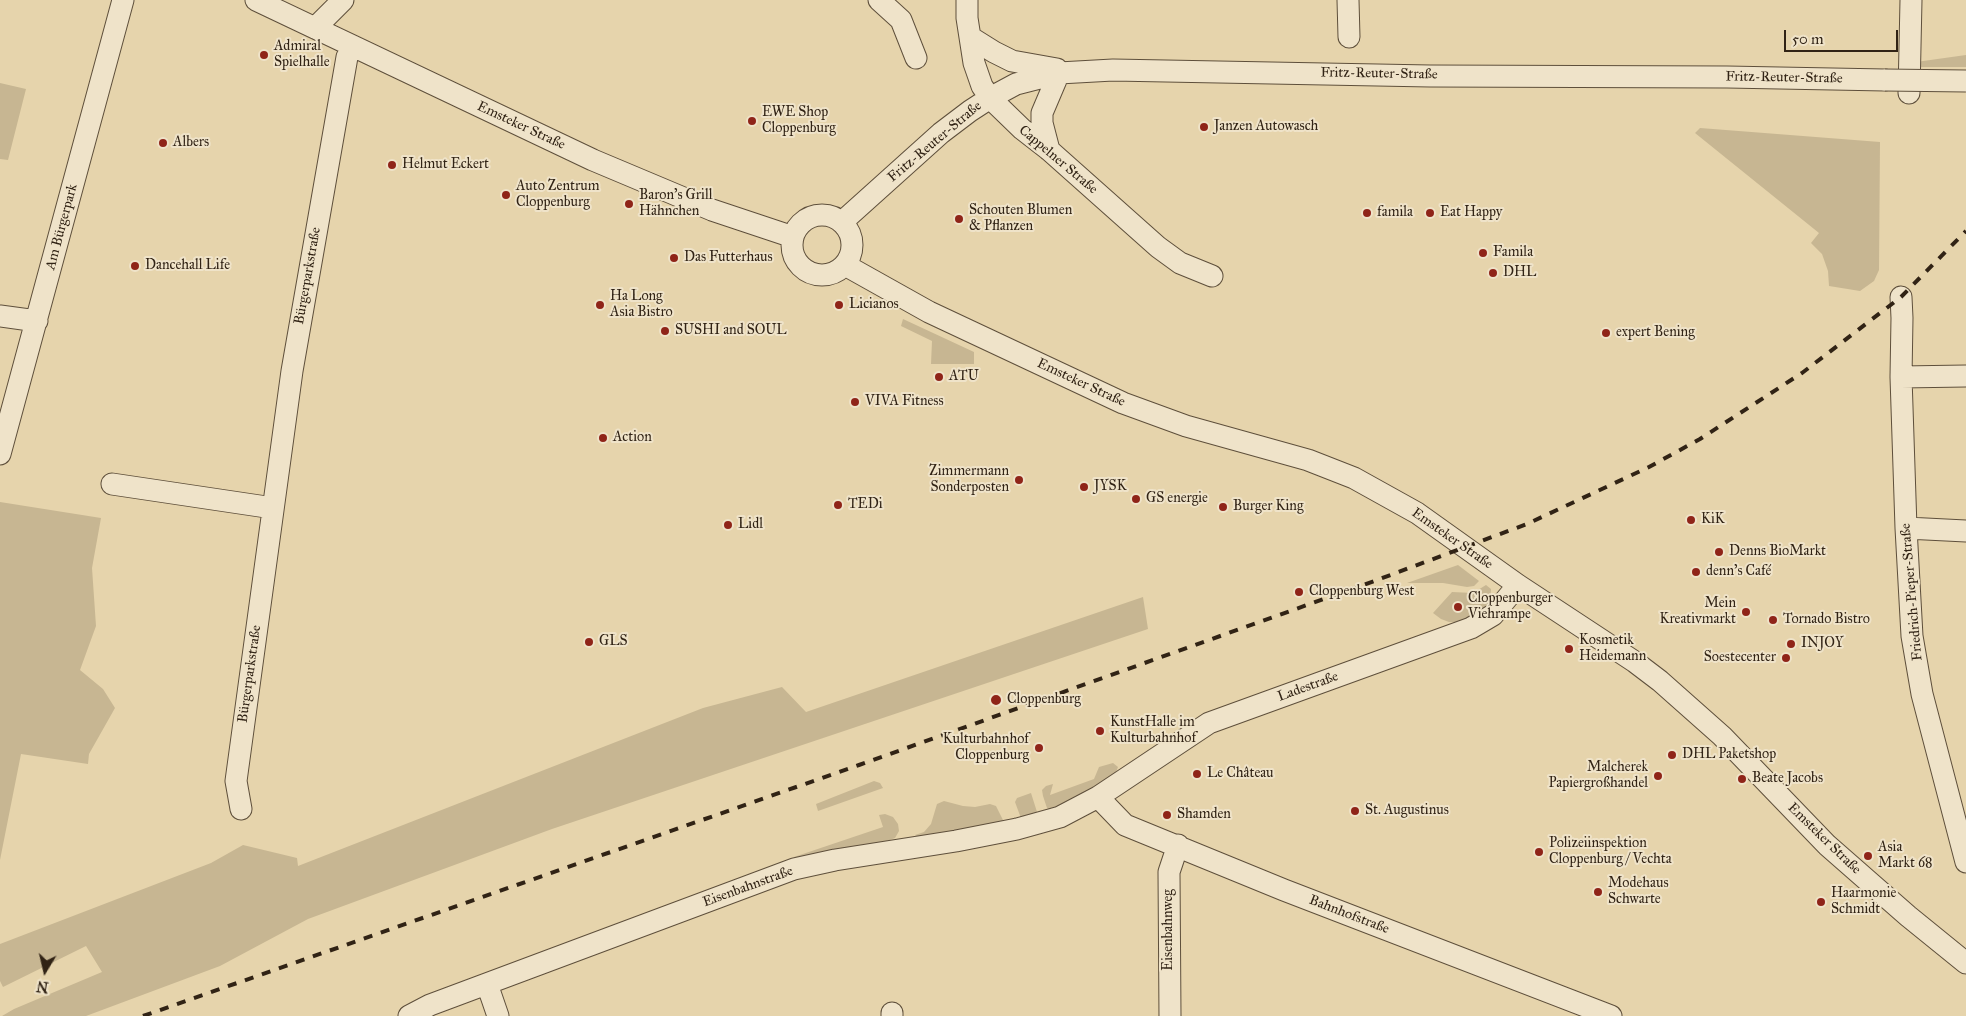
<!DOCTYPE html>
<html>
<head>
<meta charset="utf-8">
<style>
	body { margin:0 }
	#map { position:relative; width:1966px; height:1016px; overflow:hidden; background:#e6d4ac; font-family:"IM FELL Great Primer",serif }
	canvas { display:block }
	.north { position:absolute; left:20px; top:946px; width:50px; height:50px; -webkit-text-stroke:4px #efe3c9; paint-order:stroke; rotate:189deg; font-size:14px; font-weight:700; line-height:20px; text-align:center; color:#312315 }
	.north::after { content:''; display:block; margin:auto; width:18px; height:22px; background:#312315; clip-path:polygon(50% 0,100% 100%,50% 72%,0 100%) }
	.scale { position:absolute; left:1784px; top:30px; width:114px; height:22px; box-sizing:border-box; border:2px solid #312315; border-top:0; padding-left:6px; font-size:15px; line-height:18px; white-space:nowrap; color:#312315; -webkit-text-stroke:4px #efe3c9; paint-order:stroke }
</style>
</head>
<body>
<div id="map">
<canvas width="1966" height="1016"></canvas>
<div class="north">N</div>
<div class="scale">50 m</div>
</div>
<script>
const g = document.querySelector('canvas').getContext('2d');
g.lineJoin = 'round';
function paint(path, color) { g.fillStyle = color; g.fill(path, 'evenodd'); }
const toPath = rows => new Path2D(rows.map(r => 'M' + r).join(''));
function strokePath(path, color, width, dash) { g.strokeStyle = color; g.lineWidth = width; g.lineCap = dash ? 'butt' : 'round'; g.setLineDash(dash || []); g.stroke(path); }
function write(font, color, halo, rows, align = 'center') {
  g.font = font + ' "IM FELL Great Primer",serif'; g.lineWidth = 4; g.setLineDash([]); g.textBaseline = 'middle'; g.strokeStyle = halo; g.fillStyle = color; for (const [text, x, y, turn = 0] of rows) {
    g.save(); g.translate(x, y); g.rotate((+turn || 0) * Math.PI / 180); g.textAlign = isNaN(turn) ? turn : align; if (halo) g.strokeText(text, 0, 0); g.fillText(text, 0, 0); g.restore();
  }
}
paint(toPath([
	[1966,55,1966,67,1916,67,1916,62],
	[0,83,26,89,8,160,0,159],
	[1700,128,1880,142,1879,270,1874,281,1860,291,1829,286,1828,271,1822,254,1811,243,1819,233,1695,133],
	[903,319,974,352,974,364,931,364,932,341,901,326],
	[0,502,101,518,92,568,96,626,80,670,103,689,115,708,89,754,88,764,21,754,0,860],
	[1458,565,1479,581,1474,586,1467,587,1443,583,1407,583],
	[1486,585,1491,589,1490,602,1476,615,1457,622,1449,622,1441,619,1433,613,1452,592,1473,593],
	[1143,597,1148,629,552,829,308,919,220,966,86,1016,2,1016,14,1009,102,972,86,946,3,987,0,981,0,944,211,863,243,845,297,858,298,866,703,708,782,687,806,712],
	[1113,763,1118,767,1115,775,1095,789,1051,810,1047,808,1043,796,1042,790,1046,786,1053,784,1050,795,1094,779,1099,767],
	[874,781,880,783,883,788,818,811,816,804],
	[1031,793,1037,812,1036,816,1022,821,1015,802,1017,798],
	[944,801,963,806,975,807,990,804,996,806,1005,824,919,838,915,835,924,832,931,824,937,804],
	[885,814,893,817,898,824,899,831,895,838,884,842,800,860,794,857,883,827,879,815]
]), '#c7b692');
const minor = toPath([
	[256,0,593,160,712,210,793,237],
	[879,0,901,20,916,58],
	[967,0,967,18,974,63,982,86,990,98,1022,129,1049,150,1158,247,1180,263,1212,276],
	[1348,0,1349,37],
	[315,28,343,0],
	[970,37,994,52,1012,61,1057,69],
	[1909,93,1911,0],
	[1049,150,1042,123,1042,113,1059,73],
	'792 245a30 30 0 1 1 60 0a30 30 0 1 1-60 0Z',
	[842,222,941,133,970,111,990,98,1016,84,1059,73,1113,70,1430,76,1727,77,1885,80],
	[845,265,929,312,1123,403,1186,426,1308,460,1354,478,1417,513,1518,585,1635,662,1660,681,1722,736,1827,845,1908,916,1966,963],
	[1901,297,1902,318,1901,377,1906,528,1912,636,1922,694,1966,862],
	[0,316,37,321],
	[1901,377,1966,376],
	[0,454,123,0],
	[112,484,273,508],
	[1906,528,1966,531],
	[1098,797,1125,825,1284,890,1611,1016],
	[241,809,236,781,292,371,347,57,353,46],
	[487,984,498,1016],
	[892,1013,892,1016],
	[409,1016,430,1005,794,869,835,860,956,841,1017,829,1060,817,1098,797,1209,723,1471,628,1493,615,1518,585],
	[1170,1016,1169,872,1178,845]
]);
strokePath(minor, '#5e4f3b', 23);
strokePath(minor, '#efe3c9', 21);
strokePath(toPath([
	[143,1016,859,765,1377,580,1527,524,1649,467,1700,439,1802,373,1901,297,1966,231]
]), '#312315', 4, [9, 9]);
const minorBridge = toPath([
	[1885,80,1966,81]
]);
strokePath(minorBridge, '#5e4f3b', 23, []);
strokePath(minorBridge, '#efe3c9', 21);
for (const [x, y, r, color] of [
	[264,55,5,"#8f2418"],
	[752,121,5,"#8f2418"],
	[1204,127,5,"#8f2418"],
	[163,143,5,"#8f2418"],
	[392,165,5,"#8f2418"],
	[506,195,5,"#8f2418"],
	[629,204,5,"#8f2418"],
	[1367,213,5,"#8f2418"],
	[1430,213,5,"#8f2418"],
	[959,219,5,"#8f2418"],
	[1483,253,5,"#8f2418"],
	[674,258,5,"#8f2418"],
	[135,266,5,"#8f2418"],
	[1493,273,5,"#8f2418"],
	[600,305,5,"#8f2418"],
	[839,305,5,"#8f2418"],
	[665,331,5,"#8f2418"],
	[1606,333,5,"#8f2418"],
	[939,377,5,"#8f2418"],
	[855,402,5,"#8f2418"],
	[603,438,5,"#8f2418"],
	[1019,480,5,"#8f2418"],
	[1084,487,5,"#8f2418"],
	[1136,499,5,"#8f2418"],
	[838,505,5,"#8f2418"],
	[1223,507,5,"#8f2418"],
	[1691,520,5,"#8f2418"],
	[728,525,5,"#8f2418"],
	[1719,552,5,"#8f2418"],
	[1696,572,5,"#8f2418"],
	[1299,592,5,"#8f2418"],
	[1458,607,5,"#8f2418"],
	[1746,612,5,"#8f2418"],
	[1773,620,5,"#8f2418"],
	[589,642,5,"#8f2418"],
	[1791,644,5,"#8f2418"],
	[1569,649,5,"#8f2418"],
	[1786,658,5,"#8f2418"],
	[996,700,6,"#8f2418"],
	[1100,731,5,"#8f2418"],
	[1039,748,5,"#8f2418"],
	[1672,755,5,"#8f2418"],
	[1197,774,5,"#8f2418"],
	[1658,776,5,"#8f2418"],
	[1742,779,5,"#8f2418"],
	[1355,811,5,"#8f2418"],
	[1167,815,5,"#8f2418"],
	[1539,852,5,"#8f2418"],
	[1868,856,5,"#8f2418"],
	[1598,892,5,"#8f2418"],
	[1821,902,5,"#8f2418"]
]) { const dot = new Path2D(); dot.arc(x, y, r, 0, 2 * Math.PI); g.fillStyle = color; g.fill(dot); strokePath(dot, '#efe3c9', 2); }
write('14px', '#312315', '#efe3c9', [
	["Admiral",274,47],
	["Spielhalle",274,63],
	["EWE Shop",762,113],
	["Cloppenburg",762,129],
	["Janzen Autowasch",1214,127],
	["Albers",173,143],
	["Helmut Eckert",402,165],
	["Auto Zentrum",516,187],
	["Cloppenburg",516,203],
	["Baron's Grill",639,196],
	["Hähnchen",639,212],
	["Schouten Blumen",969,211],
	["& Pflanzen",969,227],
	["famila",1377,213],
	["Eat Happy",1440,213],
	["Famila",1493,253],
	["Das Futterhaus",684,258],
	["Dancehall Life",145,266],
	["DHL",1503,273],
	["Ha Long",610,297],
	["Asia Bistro",610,313],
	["Licianos",849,305],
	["SUSHI and SOUL",675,331],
	["expert Bening",1616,333],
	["ATU",949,377],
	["VIVA Fitness",865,402],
	["Action",613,438],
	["Zimmermann",1009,472,"right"],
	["Sonderposten",1009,488,"right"],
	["JYSK",1094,487],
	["GS energie",1146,499],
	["TEDi",848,505],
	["Burger King",1233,507],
	["KiK",1701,520],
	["Lidl",738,525],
	["Denns BioMarkt",1729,552],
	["denn's Café",1706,572],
	["Cloppenburg West",1309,592],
	["Cloppenburger",1468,599],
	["Viehrampe",1468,615],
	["Mein",1736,604,"right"],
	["Kreativmarkt",1736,620,"right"],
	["Tornado Bistro",1783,620],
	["Kosmetik",1579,641],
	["Heidemann",1579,657],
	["GLS",599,642],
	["INJOY",1801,644],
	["Soestecenter",1776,658,"right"],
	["Cloppenburg",1007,700],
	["KunstHalle im",1110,723],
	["Kulturbahnhof",1110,739],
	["Kulturbahnhof",1029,740,"right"],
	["Cloppenburg",1029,756,"right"],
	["DHL Paketshop",1682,755],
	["Malcherek",1648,768,"right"],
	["Papiergroßhandel",1648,784,"right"],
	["Le Château",1207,774],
	["Beate Jacobs",1752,779],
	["St. Augustinus",1365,811],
	["Shamden",1177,815],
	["Polizeiinspektion",1549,844],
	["Cloppenburg / Vechta",1549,860],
	["Asia",1878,848],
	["Markt 68",1878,864],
	["Modehaus",1608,884],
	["Schwarte",1608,900],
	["Haarmonie",1831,894],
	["Schmidt",1831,910]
], 'left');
write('14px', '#312315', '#efe3c9', [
	["Fritz-Reuter-Straße",1379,74,1],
	["Fritz-Reuter-Straße",1784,78,1],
	["Emsteker Straße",521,126,25],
	["Fritz-Reuter-Straße",935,142,-40],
	["Cappelner Straße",1058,160,40],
	["Am Bürgerpark",62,227,-75],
	["Bürgerparkstraße",308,276,-80],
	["Emsteker Straße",1081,383,25],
	["Emsteker Straße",1452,539,35],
	["Friedrich-Pieper-Straße",1912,592,-95],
	["Bürgerparkstraße",250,674,-82],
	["Ladestraße",1308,687,-20],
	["Emsteker Straße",1824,839,44],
	["Eisenbahnstraße",748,887,-20],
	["Bahnhofstraße",1349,915,21],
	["Eisenbahnweg",1169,930,-90]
]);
</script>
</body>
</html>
